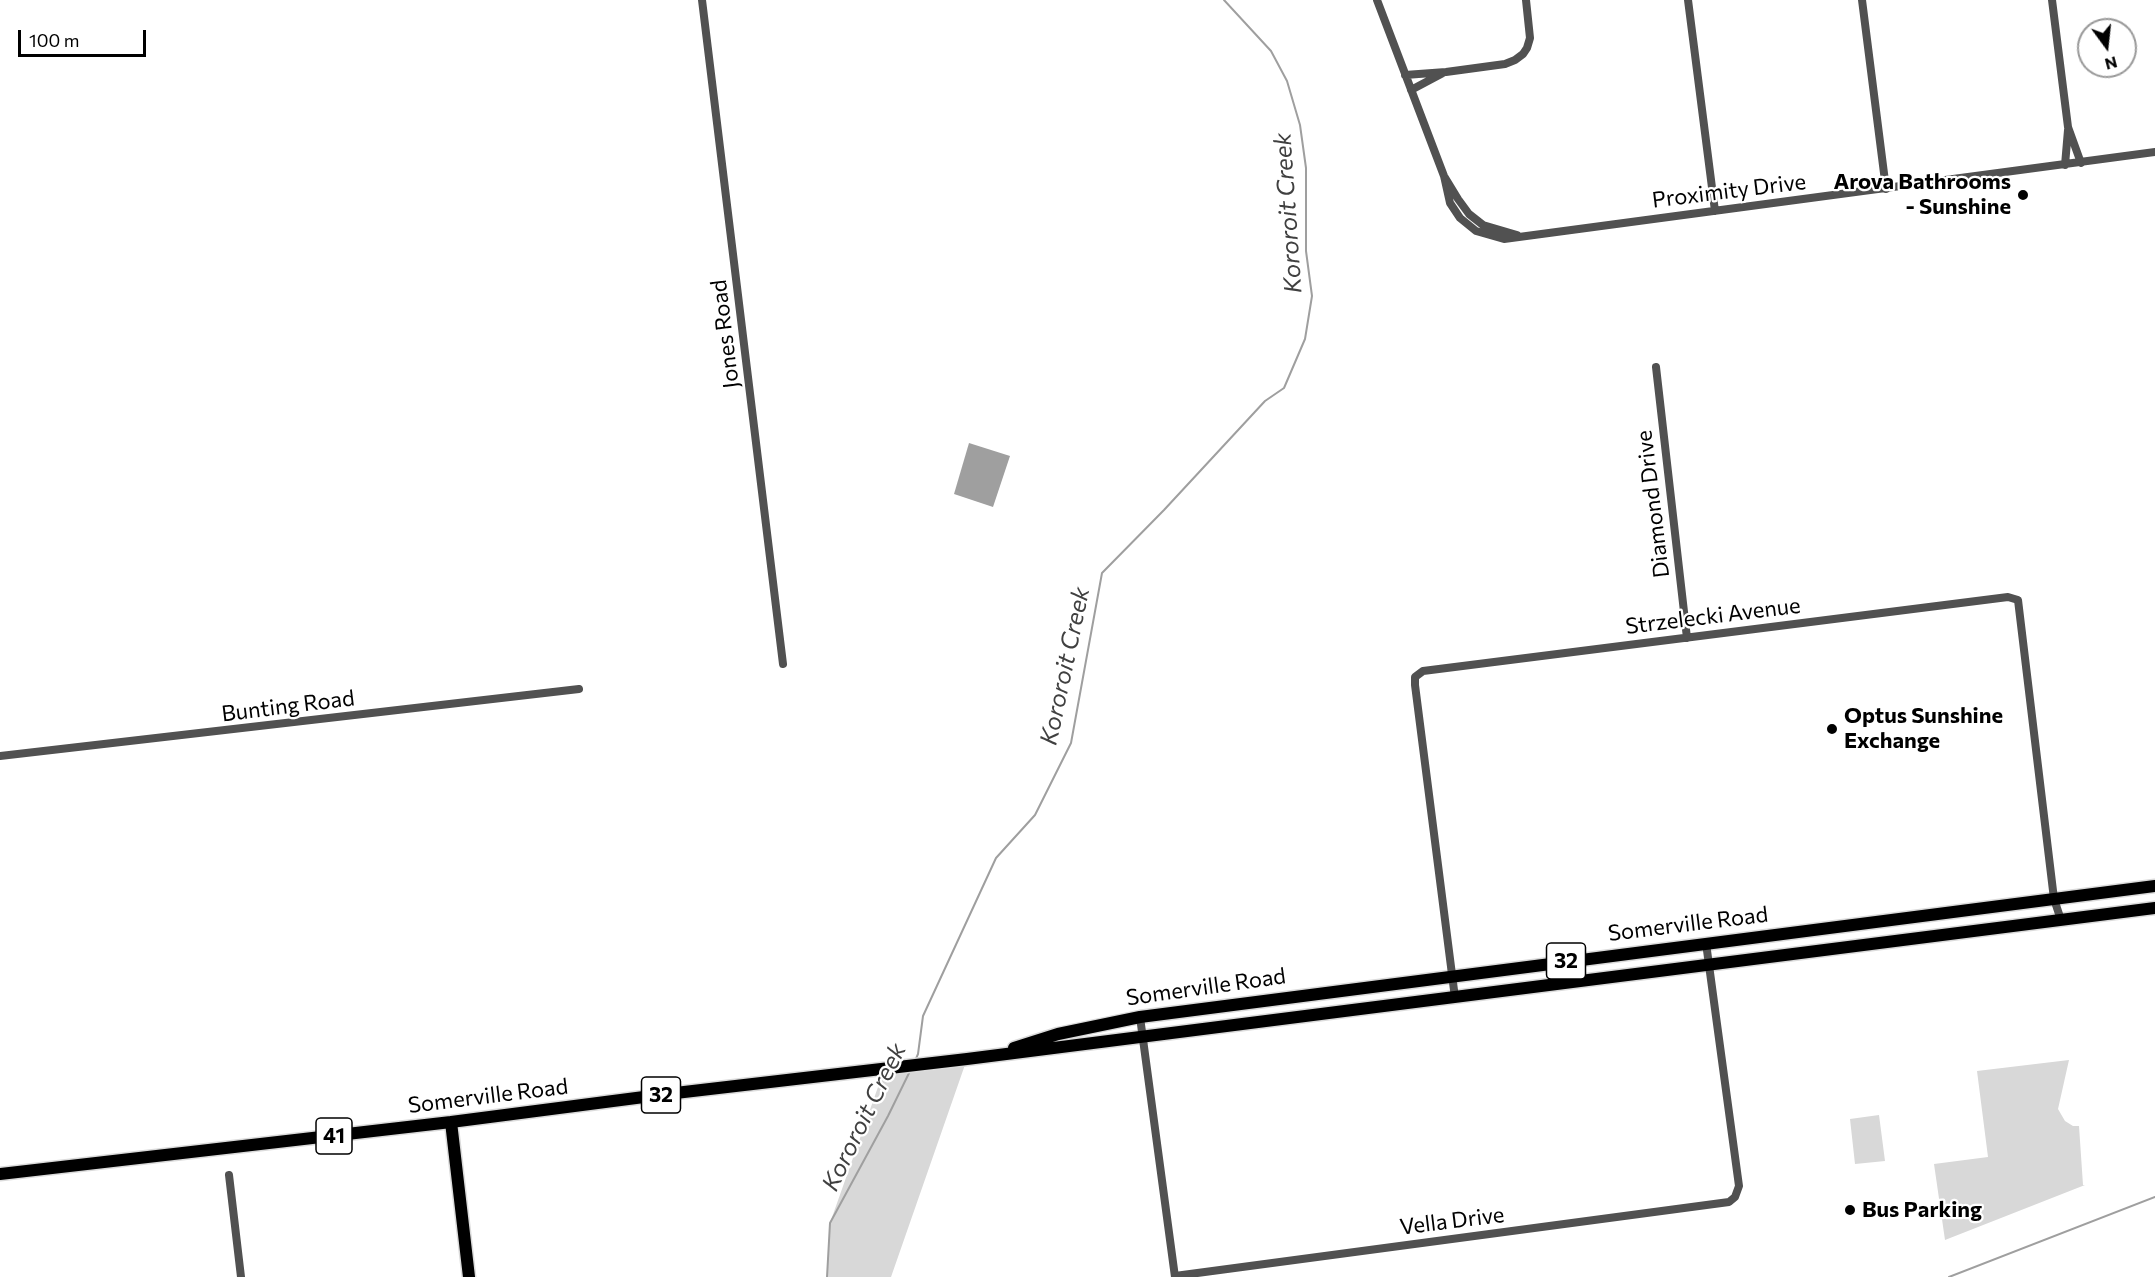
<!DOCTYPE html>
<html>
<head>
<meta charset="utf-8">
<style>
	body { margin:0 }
	#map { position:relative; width:2155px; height:1277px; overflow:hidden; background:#fff; font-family:Commissioner,sans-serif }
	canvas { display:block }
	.north { position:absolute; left:2077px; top:18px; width:60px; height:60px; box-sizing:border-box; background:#fff; border:2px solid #999; border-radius:50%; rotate:165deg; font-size:16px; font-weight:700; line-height:24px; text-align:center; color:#000 }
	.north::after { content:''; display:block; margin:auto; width:21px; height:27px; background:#000; clip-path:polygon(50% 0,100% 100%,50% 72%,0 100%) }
	.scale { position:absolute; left:18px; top:30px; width:128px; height:27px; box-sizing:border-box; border:3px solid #000; border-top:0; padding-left:8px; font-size:18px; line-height:21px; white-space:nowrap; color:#000; -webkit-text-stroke:4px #fff; paint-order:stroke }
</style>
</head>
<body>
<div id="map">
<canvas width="2155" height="1277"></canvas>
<div class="north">N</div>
<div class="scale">100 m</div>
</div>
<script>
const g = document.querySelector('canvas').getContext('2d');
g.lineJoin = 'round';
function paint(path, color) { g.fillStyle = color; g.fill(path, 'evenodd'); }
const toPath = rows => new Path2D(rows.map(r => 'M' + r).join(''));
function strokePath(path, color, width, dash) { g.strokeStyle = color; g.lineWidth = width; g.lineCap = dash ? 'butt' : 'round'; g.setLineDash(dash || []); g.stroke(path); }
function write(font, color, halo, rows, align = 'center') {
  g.font = font + ' Commissioner,sans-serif'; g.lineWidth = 4.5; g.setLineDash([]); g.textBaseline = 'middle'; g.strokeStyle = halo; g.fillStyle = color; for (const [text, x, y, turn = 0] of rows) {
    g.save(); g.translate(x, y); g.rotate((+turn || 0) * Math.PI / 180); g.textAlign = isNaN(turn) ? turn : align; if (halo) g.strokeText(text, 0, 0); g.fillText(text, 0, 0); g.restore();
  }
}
paint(toPath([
	[967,1059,891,1277,827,1277,830,1223,884,1070],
	[2069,1060,2058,1109,2065,1121,2073,1126,2079,1126,2083,1185,2085,1185,1945,1240,1934,1164,1988,1157,1977,1071],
	[1879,1115,1885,1161,1855,1164,1850,1119]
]), '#d8d8d8');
paint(toPath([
	[969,443,1010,456,993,507,954,494]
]), '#9f9f9f');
strokePath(toPath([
	[915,1061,918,1054,923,1016,996,858,1035,815,1071,743,1102,573,1164,510,1265,401,1284,388,1305,339,1312,296,1306,251,1306,168,1300,125,1287,81,1271,51,1224,0],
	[827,1277,830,1223,888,1116,911,1069],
	[1949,1277,2155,1197]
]), '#9f9f9f', 2);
const primary = toPath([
	[1014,1048,1058,1034,1140,1017,2155,886],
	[451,1122,469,1277],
	[0,1174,451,1122,667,1094,967,1059,2155,908]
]);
strokePath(primary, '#dbdbdb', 15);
strokePath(toPath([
	[702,0,783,664],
	[1377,0,1444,176,1458,199,1469,214,1483,225,1517,235],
	[1688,0,1715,211],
	[1862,0,1886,189],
	[2052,0,2068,127,2081,163],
	[1405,75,1446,72,1505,64,1515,60,1523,54,1527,48,1530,38,1526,0],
	[1411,90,1443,73],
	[2065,165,2068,130],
	[1444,176,1450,203,1460,218,1476,231,1504,239,2155,152],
	[1656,367,1687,638],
	[0,756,579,689],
	[1455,998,1415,685,1415,677,1423,671,2008,597,2018,600,2054,899,2061,920],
	[1140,1017,1175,1277],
	[229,1175,241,1277],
	[1175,1276,1729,1202,1735,1197,1739,1186,1706,943]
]), '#515151', 8);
strokePath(primary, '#000', 12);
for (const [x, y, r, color] of [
	[2023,195,6,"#000"],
	[1832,729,6,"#000"],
	[1850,1210,6,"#000"]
]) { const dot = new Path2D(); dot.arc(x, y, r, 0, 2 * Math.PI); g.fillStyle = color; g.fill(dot); strokePath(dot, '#fff', 2); }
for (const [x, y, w] of [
	[1566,961,39],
	[661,1095,39],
	[334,1136,36]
]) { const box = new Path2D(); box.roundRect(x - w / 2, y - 18, w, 36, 4.5); g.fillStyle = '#fff'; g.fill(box); strokePath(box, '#000', 1.5); }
write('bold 21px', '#000', null, [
	["32",1566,961],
	["32",661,1095],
	["41",334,1136]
]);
write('bold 22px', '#000', '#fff', [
	["Arova Bathrooms",2011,182,"right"],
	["- Sunshine",2011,207,"right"],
	["Optus Sunshine",1844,716],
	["Exchange",1844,741],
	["Bus Parking",1862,1210]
], 'left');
write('22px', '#000', '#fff', [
	["Proximity Drive",1729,191,-7],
	["Jones Road",725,334,-97],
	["Diamond Drive",1653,504,-97],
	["Strzelecki Avenue",1713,616,-7],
	["Bunting Road",288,706,-7],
	["Somerville Road",1688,924,-7],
	["Somerville Road",1206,987,-8],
	["Somerville Road",488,1096,-7],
	["Vella Drive",1452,1221,-7]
]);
write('italic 24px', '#404040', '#fff', [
	["Kororoit Creek",1288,213,-94],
	["Kororoit Creek",1065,666,-78],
	["Kororoit Creek",864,1117,-64]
]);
</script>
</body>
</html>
